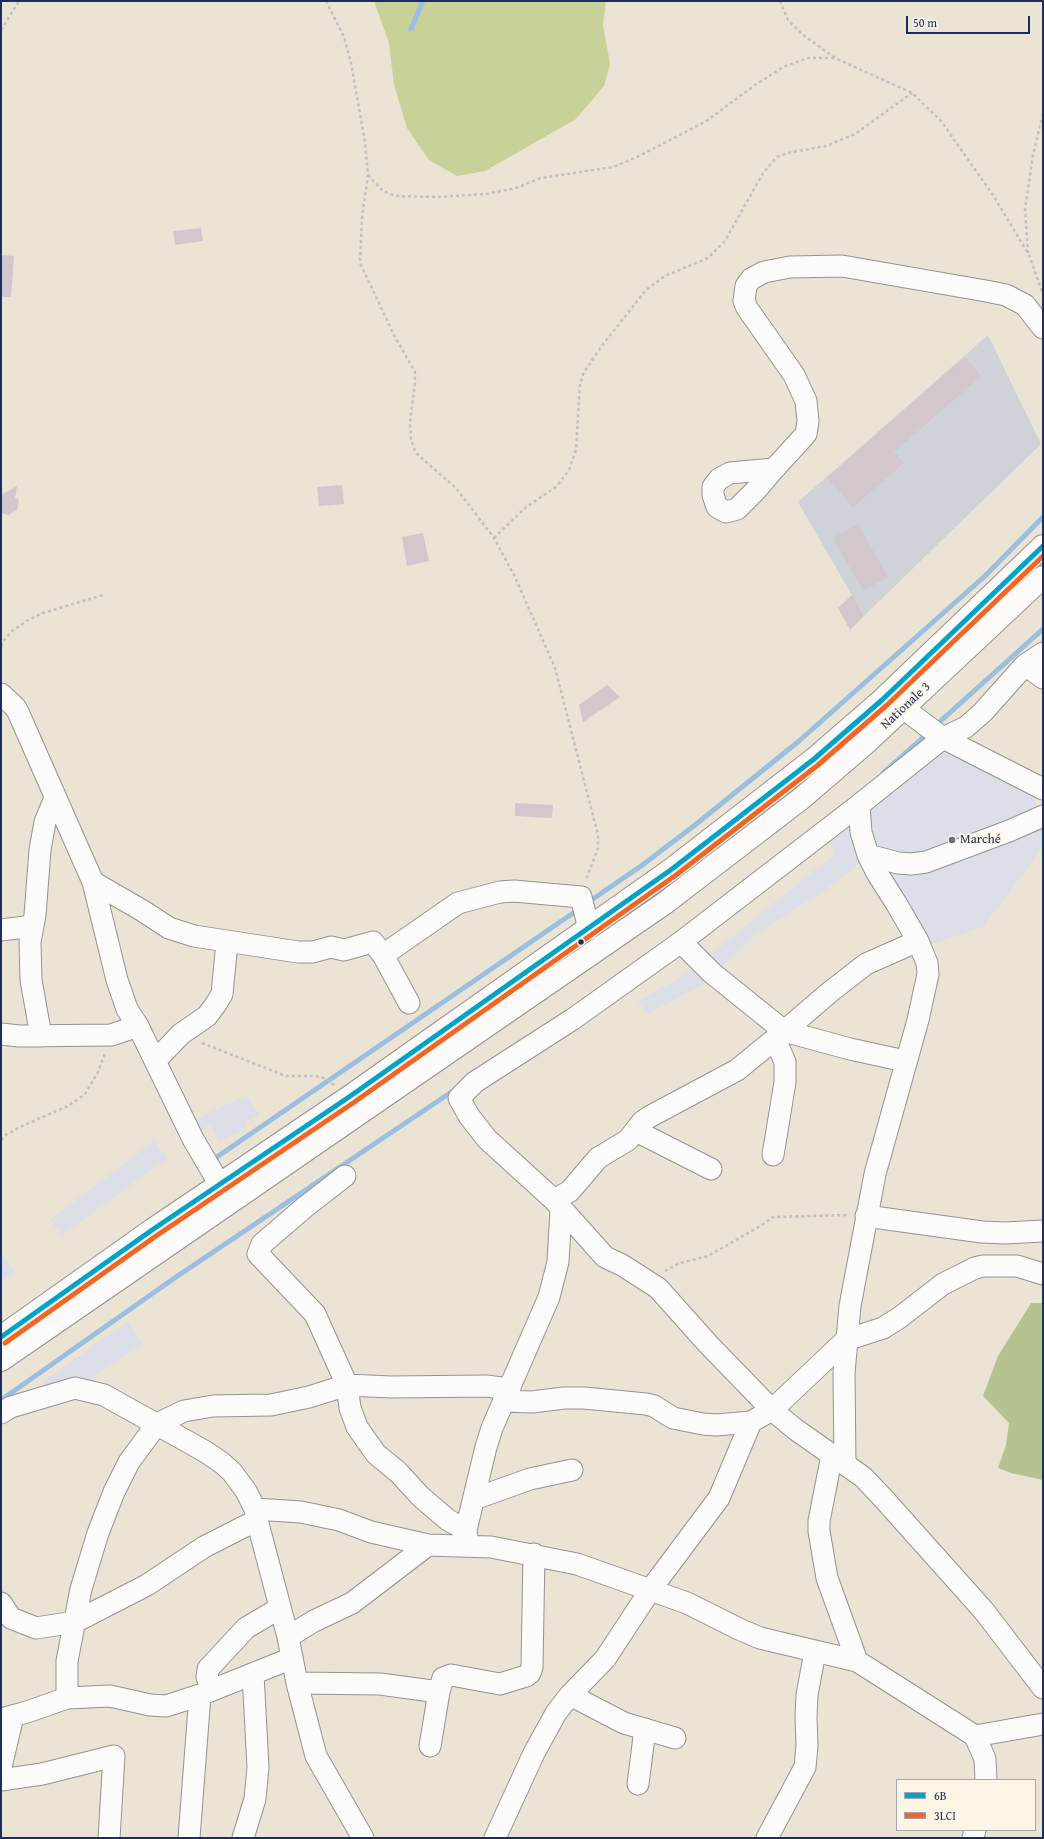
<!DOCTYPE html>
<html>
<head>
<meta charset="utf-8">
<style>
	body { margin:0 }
	#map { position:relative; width:1044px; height:1839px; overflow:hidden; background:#ebe3d4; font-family:"Gentium Book Plus",serif }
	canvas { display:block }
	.frame { position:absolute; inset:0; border:2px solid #1b2f5e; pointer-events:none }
	.legend { position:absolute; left:896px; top:1779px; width:140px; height:52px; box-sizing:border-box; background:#fcf5e5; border:1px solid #a2a6af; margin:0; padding:5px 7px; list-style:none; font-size:12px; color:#1b2f5e }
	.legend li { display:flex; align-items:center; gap:8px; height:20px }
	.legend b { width:20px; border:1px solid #a2a6af }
	.scale { position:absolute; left:906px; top:16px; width:124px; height:18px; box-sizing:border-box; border:2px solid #1b2f5e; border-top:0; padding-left:5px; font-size:12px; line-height:14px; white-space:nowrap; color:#1b2f5e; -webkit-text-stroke:3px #fcf5e5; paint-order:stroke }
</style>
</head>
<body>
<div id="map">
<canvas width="1044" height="1839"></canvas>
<div class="frame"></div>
<ul class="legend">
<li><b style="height:5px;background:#01a3c8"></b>6B</li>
<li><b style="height:5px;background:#f26522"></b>3LCI</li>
</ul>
<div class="scale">50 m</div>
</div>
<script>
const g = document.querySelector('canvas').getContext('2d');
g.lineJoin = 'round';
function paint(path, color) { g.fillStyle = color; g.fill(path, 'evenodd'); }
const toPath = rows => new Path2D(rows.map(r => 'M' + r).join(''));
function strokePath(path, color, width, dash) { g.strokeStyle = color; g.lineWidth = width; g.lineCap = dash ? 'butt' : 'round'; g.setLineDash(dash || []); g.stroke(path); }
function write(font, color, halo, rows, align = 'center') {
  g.font = font + ' "Gentium Book Plus",serif'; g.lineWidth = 4; g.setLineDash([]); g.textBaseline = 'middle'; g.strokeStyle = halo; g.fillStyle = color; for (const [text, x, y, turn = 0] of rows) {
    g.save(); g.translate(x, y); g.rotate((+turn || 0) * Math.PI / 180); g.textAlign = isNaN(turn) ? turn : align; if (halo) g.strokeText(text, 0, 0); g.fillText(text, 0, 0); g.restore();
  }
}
paint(toPath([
	[949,740,1031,789,1043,829,1043,847,983,927,928,945,895,890,862,818,864,805],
	[848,816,865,859,828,888,757,933,706,983,647,1014,638,1001,685,975,836,853,826,832],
	[247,1095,259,1114,244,1122,247,1128,219,1141,211,1125,199,1132,192,1121],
	[154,1141,167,1158,62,1235,50,1220],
	[2,1256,15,1272,1,1282,1,1257],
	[127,1322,143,1343,83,1384,55,1396,42,1382]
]), '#dcdee8');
paint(toPath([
	[988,335,1041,444,864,616,798,502]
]), '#d0d2da');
paint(toPath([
	[374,1,606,1,603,25,610,64,604,86,576,119,485,171,457,176,429,160,407,128,394,85,389,43]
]), '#c8d198');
paint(toPath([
	[1031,1303,1043,1303,1043,1480,1011,1473,998,1468,1006,1445,1009,1423,983,1396,998,1356]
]), '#b5c391');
strokePath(toPath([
	[411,29,423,1],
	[935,726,1043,629],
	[883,773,928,733],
	[587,903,641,866,695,825,799,741,985,576,1043,517],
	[211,1161,579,909],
	[1,1400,176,1277,456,1089]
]), '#9abfe1', 5);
paint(toPath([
	[201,228,203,241,175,245,173,231],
	[1,255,14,256,11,297,1,297],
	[965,357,981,376,894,452,904,463,853,507,827,478],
	[342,485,344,504,319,506,317,487],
	[17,486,15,498,19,499,17,510,8,515,1,513,1,495],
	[858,524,888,577,863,591,833,538],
	[423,533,429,561,407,566,402,537],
	[852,595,864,616,850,630,838,608],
	[607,685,620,697,583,722,579,705],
	[515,803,553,805,552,818,515,816]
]), '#d1c7cd');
const minor = toPath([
	[774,469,730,473,719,479,713,487,713,495,717,507,726,512,737,509,756,490,774,469,806,434,808,421,806,401,794,375,747,308,744,301,746,286,751,279,764,272,790,267,842,266,986,291,1006,295,1025,305,1043,328],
	[1025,665,1043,653],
	[1,694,15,707,18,712,93,882,117,980,127,1009,138,1026,193,1139,220,1185],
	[887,702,903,708,943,738,1043,789],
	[859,805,681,942,573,1019,475,1082,459,1098,469,1116,487,1139,554,1200,605,1257,622,1265,658,1288,708,1344,772,1410,795,1429,863,1477,883,1498,984,1611,1043,1688],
	[868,855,898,863,911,864,926,862,1009,831,1043,816],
	[93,882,143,911,169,928,194,936,298,952,313,952,331,947,344,950,373,942,383,955,409,1003],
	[1,930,33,926],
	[681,942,712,973,784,1031,850,1049,905,1061],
	[383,955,458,903,500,892,514,891,581,897,589,929],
	[1,1034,19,1036,111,1035,138,1026],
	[41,1036,31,980,30,942,35,915,40,850,45,822,55,798],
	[155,1061,181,1034,207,1016,216,1004,222,994,227,942],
	[636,1131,711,1169],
	[773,1155,785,1082,785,1062,775,1039],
	[345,1176,305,1207,262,1244,258,1254,315,1314,347,1385,350,1408,357,1427,376,1454,398,1472,421,1497,448,1520,466,1530,468,1546],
	[554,1200,570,1191,598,1158,628,1140,642,1122,649,1117,737,1070,775,1039,830,992,866,964,918,941],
	[866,1216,982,1232,1005,1233,1043,1231],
	[504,1401,532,1402,564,1398,584,1398,646,1404,654,1406,673,1418,703,1424,716,1425,751,1422,772,1410,846,1340,883,1328,899,1318,943,1284,975,1268,983,1266,1017,1266,1043,1274],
	[1,1413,11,1407,75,1388,104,1395,206,1452,222,1463,232,1472,246,1491,255,1509,301,1512,339,1520,371,1532,428,1545,491,1547,577,1564,687,1603,739,1629,760,1638,857,1661,975,1736,1043,1724],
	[832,1455,819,1521,819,1531,827,1578,857,1661],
	[845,1463,844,1373,850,1306,875,1174,918,1020,928,974,927,963,918,941,896,903,877,873,868,855,861,832,859,805,943,738,966,727,983,712,1025,665,1043,678],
	[474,1499,530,1479,572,1470],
	[257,1520,288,1637,297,1683,316,1756,363,1838],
	[466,1530,486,1447,492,1428,549,1297,558,1262,561,1210],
	[1,1603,11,1618,36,1628,75,1622,147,1585,204,1547,257,1520,255,1509],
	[288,1637,314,1621,352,1603,428,1545],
	[297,1683,380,1684,439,1692,443,1678,451,1675,500,1684,526,1676,530,1673,532,1667,534,1554],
	[212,1690,207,1677,208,1669,246,1628,280,1608],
	[570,1695,624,1723,675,1738],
	[67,1698,67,1661,81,1589,98,1533,114,1492,129,1462,157,1424,184,1411,213,1406,271,1405,309,1397,347,1385,391,1387,486,1386,510,1389],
	[1,1719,27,1712,67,1698,110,1696,150,1705,166,1706,200,1695,292,1658],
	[975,1736,985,1759,986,1780],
	[430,1746,439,1692],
	[1,1767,13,1716],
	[1,1780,42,1774,114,1756,109,1838],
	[638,1784,645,1729],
	[189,1838,200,1695],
	[243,1838,255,1799,258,1767,253,1674],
	[495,1838,534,1753,556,1713,570,1695,605,1659,651,1589,719,1498,751,1422],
	[767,1838,805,1767,807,1746,806,1717,807,1695,815,1652],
	[973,1838,975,1830]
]);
const major = toPath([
	[1,1337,152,1230,349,1097,672,869,814,759,882,700,1043,546],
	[1,1360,665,903,802,798,866,743,1043,577]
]);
strokePath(minor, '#949393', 23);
strokePath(major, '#949393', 24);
strokePath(toPath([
	[326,1,344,37,351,63,365,142,368,175,362,217,360,263,394,335,415,372,415,382,410,423,411,440,416,453,456,488,494,538,515,577,555,668,598,835,598,848,586,880],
	[780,1,788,20,803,35,835,58,912,93,941,121,993,195,1029,255,1043,294],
	[1,30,19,1],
	[368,175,383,191,395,196,438,197,486,194,516,188,541,178,613,167,635,158,705,122,755,85,783,67,808,58,835,58],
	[1028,253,1025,209,1033,155,1043,114],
	[494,538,525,508,557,486,569,470,576,450,580,384,584,372,604,343,646,290,665,276,708,258,725,241,763,173,777,157,788,153,826,146,855,134,912,93],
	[1,646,3,641,12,631,28,620,43,613,103,595],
	[202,1043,286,1076,316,1076,327,1079,334,1085],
	[1,1140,6,1135,20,1127,68,1106,85,1094,98,1072,105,1053],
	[665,1271,680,1263,708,1256,762,1225,773,1217,848,1215]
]), '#c0c0c2', 2.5, [3, 3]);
strokePath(minor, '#fcfbf9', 21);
strokePath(major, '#fcfbf9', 22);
strokePath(toPath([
	[1,1337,152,1230,349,1097,672,869,814,759,882,700,1043,546]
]), '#01a3c8', 5);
strokePath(toPath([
	[5,1343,156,1236,353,1103,676,875,818,765,887,705,1043,556]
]), '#f26522', 5);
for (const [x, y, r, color] of [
	[952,840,4,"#646e87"],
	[581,942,3.5,"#1b2f5e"]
]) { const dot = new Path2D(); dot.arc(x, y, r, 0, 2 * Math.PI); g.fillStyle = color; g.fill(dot); strokePath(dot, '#fcf5e5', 1.5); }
write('13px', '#1b2f5e', '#fcf5e5', [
	["Nationale 3",906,706,-43]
]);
write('13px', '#1b2f5e', '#fcf5e5', [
	["Marché",960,840]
], 'left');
</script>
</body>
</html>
